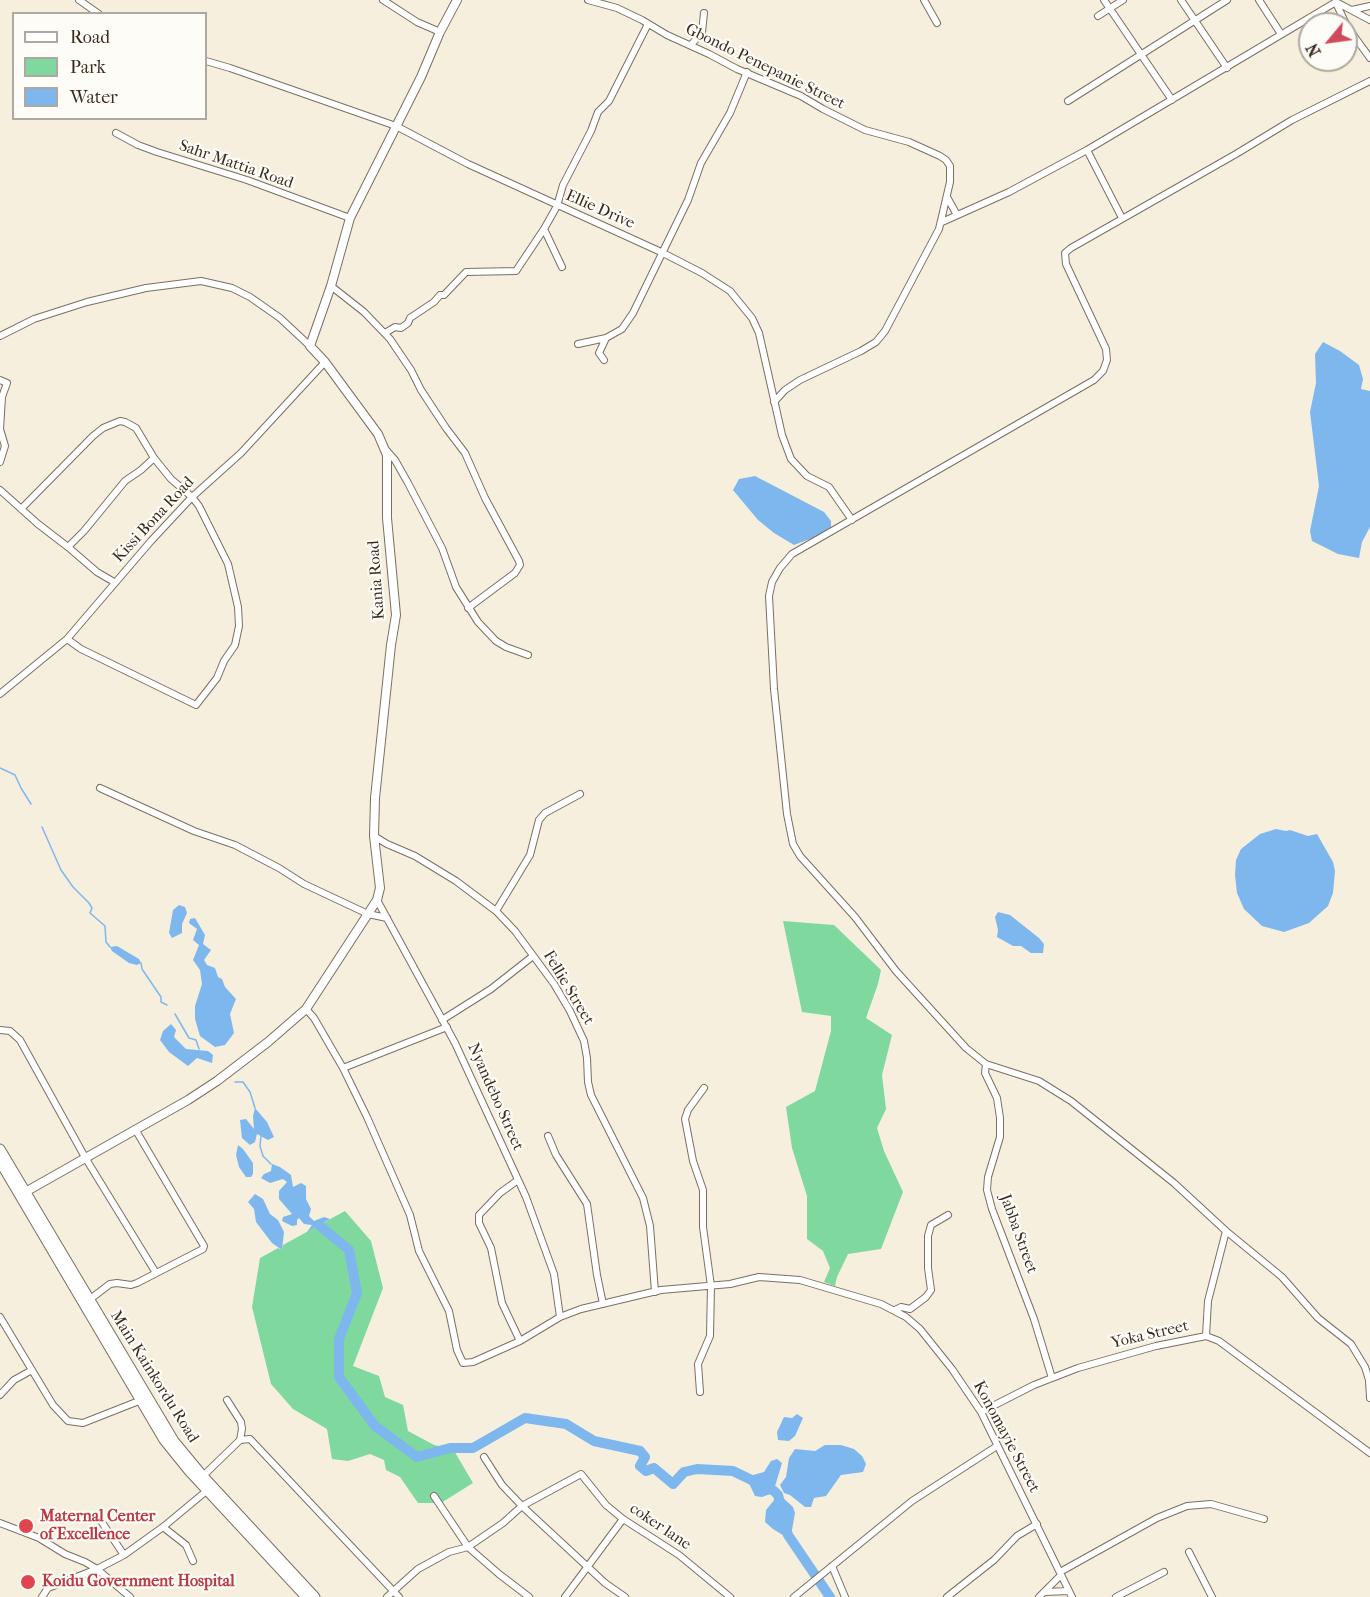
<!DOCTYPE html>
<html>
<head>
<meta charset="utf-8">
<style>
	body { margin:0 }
	#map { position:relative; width:1370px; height:1597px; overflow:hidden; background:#f6efde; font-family:"IM FELL French Canon",serif }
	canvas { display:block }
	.legend { position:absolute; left:12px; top:12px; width:195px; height:108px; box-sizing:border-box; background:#fdfcf7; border:2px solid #afa8a0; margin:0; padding:8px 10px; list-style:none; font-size:18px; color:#3b2a1e }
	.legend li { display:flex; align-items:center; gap:12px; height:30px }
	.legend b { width:30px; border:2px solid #afa8a0 }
	.north { position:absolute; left:1298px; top:12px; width:60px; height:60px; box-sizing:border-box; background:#fdfcf7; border:2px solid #afa8a0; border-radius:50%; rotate:241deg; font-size:16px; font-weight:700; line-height:24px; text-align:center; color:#3b2a1e }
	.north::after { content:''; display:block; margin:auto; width:21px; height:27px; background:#d1495b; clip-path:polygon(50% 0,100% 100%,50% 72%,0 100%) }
</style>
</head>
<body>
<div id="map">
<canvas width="1370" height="1597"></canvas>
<ul class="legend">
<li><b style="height:8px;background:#fff"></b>Road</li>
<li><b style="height:16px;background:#7fd99e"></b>Park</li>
<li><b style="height:16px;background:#7eb7ee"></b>Water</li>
</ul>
<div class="north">N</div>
</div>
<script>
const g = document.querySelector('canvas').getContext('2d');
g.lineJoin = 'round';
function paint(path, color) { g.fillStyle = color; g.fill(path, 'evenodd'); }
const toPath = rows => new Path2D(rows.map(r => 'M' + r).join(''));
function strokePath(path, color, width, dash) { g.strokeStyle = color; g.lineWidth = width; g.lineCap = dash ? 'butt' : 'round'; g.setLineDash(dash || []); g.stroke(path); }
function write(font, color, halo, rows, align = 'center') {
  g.font = font + ' "IM FELL French Canon",serif'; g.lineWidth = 4.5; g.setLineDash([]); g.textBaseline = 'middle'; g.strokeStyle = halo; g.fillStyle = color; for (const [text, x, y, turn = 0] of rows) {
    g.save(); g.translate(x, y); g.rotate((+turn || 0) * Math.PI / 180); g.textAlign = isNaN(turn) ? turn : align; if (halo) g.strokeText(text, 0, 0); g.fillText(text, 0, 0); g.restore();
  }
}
paint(toPath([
	[783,921,834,925,881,970,878,984,866,1018,892,1035,882,1075,886,1109,877,1128,884,1151,903,1192,881,1249,848,1254,837,1277,835,1286,824,1282,830,1268,823,1251,807,1239,807,1196,792,1148,786,1107,815,1091,831,1031,831,1016,802,1012],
	[345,1211,371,1241,383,1288,353,1366,379,1376,385,1397,403,1405,408,1431,434,1445,453,1449,473,1483,441,1503,418,1503,400,1477,386,1470,384,1460,370,1454,348,1461,332,1459,327,1429,293,1409,271,1384,252,1307,260,1258,278,1248,282,1250,283,1245]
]), '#7fd99e');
paint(toPath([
	[1323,342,1340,351,1359,365,1363,379,1361,389,1370,391,1370,527,1362,542,1359,558,1338,554,1312,541,1310,531,1319,486,1310,412,1316,383,1315,354],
	[755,476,824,512,831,521,831,531,794,545,774,533,758,520,733,490,739,479],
	[1276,829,1286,831,1290,830,1308,836,1317,834,1333,862,1335,871,1333,893,1328,906,1309,923,1284,932,1262,926,1244,909,1237,893,1235,875,1236,860,1241,849,1260,834],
	[179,905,185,907,187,913,182,924,182,933,172,938,169,933,173,910],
	[998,912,1010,915,1039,938,1044,944,1043,953,1031,953,1021,946,1013,946,997,937,998,930,995,917],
	[195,918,205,935,203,944,211,950,204,960,207,965,215,968,218,977,222,979,225,987,236,999,230,1014,234,1033,225,1045,215,1047,200,1036,195,1019,195,1006,202,984,200,970,193,960,199,945,193,940,197,929,189,923,190,919],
	[117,946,139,959,141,963,137,965,129,963,112,951,110,947],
	[171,1024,176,1030,174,1037,186,1049,208,1051,213,1055,212,1063,197,1058,188,1066,169,1052,160,1040,163,1031],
	[255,1108,267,1122,274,1137,268,1140,257,1134,255,1142,250,1145,242,1138,240,1120,246,1119,254,1129,253,1116],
	[238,1145,243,1149,253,1163,253,1174,251,1177,246,1177,239,1167,236,1155],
	[272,1164,280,1167,291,1175,293,1187,301,1183,306,1186,306,1199,311,1209,309,1216,314,1221,324,1217,330,1219,307,1232,312,1225,304,1224,299,1218,297,1220,297,1225,292,1226,282,1221,283,1217,292,1214,279,1199,279,1191,287,1182,283,1179,270,1183,261,1178,264,1174,271,1171],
	[255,1194,263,1199,270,1214,278,1220,284,1232,282,1250,272,1243,256,1222,254,1209,248,1202],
	[797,1414,803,1418,795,1436,789,1441,778,1440,777,1432,784,1417,792,1418],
	[825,1445,841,1445,854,1449,862,1456,866,1464,863,1472,841,1475,826,1496,814,1498,811,1507,805,1507,790,1495,784,1493,780,1485,786,1477,789,1458,795,1449,815,1451],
	[777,1459,782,1463,773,1493,762,1497,755,1496,746,1477,764,1472,771,1461],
	[779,1494,793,1507,795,1513,792,1530,786,1537,773,1529,765,1522,766,1510]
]), '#7eb7ee');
strokePath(toPath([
	[0,768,15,775,21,788,31,804],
	[42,827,61,870,73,887,89,903,92,908,90,913,105,926,106,942,110,947],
	[141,963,142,969,161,997,161,1002,167,1005],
	[175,1014,189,1038,196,1040,199,1049],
	[235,1082,243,1082,250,1092,255,1108],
	[261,1136,260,1146,263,1156,271,1164]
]), '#7eb7ee', 1.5);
strokePath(toPath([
	[319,1225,349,1250,357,1293,339,1339,339,1377,375,1426,417,1457,450,1448,473,1448,525,1418,566,1424,594,1441,640,1451,645,1457,640,1466,646,1471,654,1468,673,1484,684,1472,697,1469,733,1471,774,1491,778,1495,788,1535,830,1597]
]), '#7eb7ee', 10);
const minor = toPath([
	[79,0,99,14],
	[383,0,417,22,440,32],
	[588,0,617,8,642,20,667,35,709,54,737,69,801,96,823,109,865,130,909,142,940,156,946,160,950,166,950,182,939,229,885,331,876,342,861,351,800,380,785,390,774,402],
	[924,0,937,23],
	[1104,0,1172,100],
	[1181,0,1227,68],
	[1259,0,1281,34],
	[1336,2,1370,20],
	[1336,3,1346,24],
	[1352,10,1370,6],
	[1098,16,1123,0],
	[1346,25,1370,58],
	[691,45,702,32,704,13],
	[206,61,230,68,396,126,468,164,661,252,702,273,730,291,752,318,759,333,782,435,791,459,807,476,829,487,852,520],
	[1370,81,1292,120,1236,154,1071,248,1065,253,1066,264,1106,349,1107,360,1103,371,1094,380,792,554,780,568,772,582,769,596,774,689,787,814,793,844,800,856,855,917,896,971,966,1048,986,1064,1039,1081,1071,1101,1174,1183,1226,1231,1282,1277,1318,1318,1351,1344,1365,1367,1369,1380,1370,1398],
	[1068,101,1227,0],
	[116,133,138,145,157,152,247,180,350,218],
	[1087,150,1122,218],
	[947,197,957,215],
	[942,222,1009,192,1087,150,1336,2],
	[562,267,544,229,557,206,563,185,591,131,598,112,609,101,648,24],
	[331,286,364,312,390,339,411,370,421,390,446,428,465,453,485,498,519,561,520,565,515,573,468,608],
	[385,333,395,327,401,328,408,323,410,318,434,302,440,295,444,295,466,272,516,271,544,229],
	[0,336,34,319,87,302,146,288,201,281,232,288,250,297,280,318,310,346],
	[578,344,606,338],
	[604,360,599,353,606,338,622,329,633,313,688,200,701,163,730,113,747,72],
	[0,380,7,383,2,397,0,429,5,446,0,462],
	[387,451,395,460,408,483,442,548,456,587,478,622,496,641,506,647,528,655],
	[0,490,38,524,68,547,97,572,114,582],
	[21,509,93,436,103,428,120,421,125,422,136,428,154,458,171,479,192,497,199,506,228,564,238,607,239,626,235,645,224,661,217,678,196,705,81,649,67,639],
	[68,547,84,531,125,481,141,470,154,458],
	[0,694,67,639,151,541,192,497,241,453,325,362],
	[100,788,194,831,235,845,279,868,304,884,368,914,387,918],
	[374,836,387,844,415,856,456,881,496,911,515,931,554,984,570,1011,584,1041,587,1058,588,1082,591,1095,643,1198,650,1226,655,1292],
	[377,900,455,1043,526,1197,554,1274,560,1317],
	[496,911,530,855,539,820,545,813,580,794],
	[306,1009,314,1018,343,1068,367,1117,410,1215,419,1251,449,1311,457,1350,463,1363,473,1362,520,1341,560,1317,581,1309,661,1290,730,1284,759,1277,800,1280,881,1304,906,1317,920,1329,952,1369,981,1412,1072,1597],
	[442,1020,491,989,533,956],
	[0,1030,10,1031,20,1040,86,1159,156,1273],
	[986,1064,985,1073,997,1098,1000,1118,1000,1137,988,1177,987,1190,992,1209,1034,1319,1052,1378],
	[343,1068,447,1027],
	[548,1136,556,1155,587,1204,597,1275,603,1304],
	[518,1180,500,1193,479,1215,479,1223,491,1248,502,1303,520,1341],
	[89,1300,110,1284,117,1283,131,1285,137,1283,203,1249,204,1246,135,1129],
	[895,1310,901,1307,910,1309,926,1297,931,1290,928,1268,928,1236,931,1225,948,1215],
	[0,1317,53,1405,68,1421,83,1423,144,1399],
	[1206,1336,1208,1301,1226,1231],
	[700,1392,698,1364,710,1336,711,1286,703,1227,703,1190,693,1161,685,1119,688,1110,704,1088],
	[0,1395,14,1380,32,1370],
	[227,1400,241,1422,242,1429,240,1440],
	[981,1412,1034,1385,1078,1368,1156,1346,1206,1336,1219,1341,1370,1453],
	[484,1457,502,1485,522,1506,605,1583,625,1597],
	[203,1476,240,1440,250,1439,399,1597],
	[101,1521,124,1555],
	[0,1523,39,1538,65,1554,85,1562,97,1569,130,1597],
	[163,1527,186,1545,193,1561],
	[1189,1552,1212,1597],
	[832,1566,845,1597],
	[1060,1572,1157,1518,1187,1506,1211,1504,1264,1519],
	[1045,1592,1069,1591],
	[42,1597,48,1588,97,1569,124,1555,163,1527,210,1488],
	[387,1597,418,1569,449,1552,468,1547,434,1496],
	[529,1597,499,1574,468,1547,503,1523,522,1506,581,1474,606,1505,623,1519,679,1555,730,1597],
	[565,1597,623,1519],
	[794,1597,912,1501,997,1446],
	[947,1597,994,1560,1017,1536,1037,1524],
	[1039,1597,1061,1575],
	[1116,1597,1164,1572]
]);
const secondary = toPath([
	[20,1195,188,1100,217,1081,268,1042,306,1009,377,900,380,888,374,836,375,798,391,645,396,615,387,518,387,455,378,434,325,362,310,346,331,286,350,218,421,77,440,32,457,0]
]);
const primary = toPath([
	[0,1149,174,1441,203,1476,315,1597],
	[0,1162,164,1440,189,1471,306,1597]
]);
strokePath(minor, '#7c6f61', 8);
strokePath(secondary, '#7c6f61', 10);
strokePath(primary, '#7c6f61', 11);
strokePath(minor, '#fff', 6);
strokePath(secondary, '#fff', 8);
strokePath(primary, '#fff', 9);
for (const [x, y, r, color] of [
	[26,1526,8,"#e0444e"],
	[28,1582,8,"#e0444e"]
]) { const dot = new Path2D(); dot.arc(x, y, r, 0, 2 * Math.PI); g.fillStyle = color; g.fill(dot); strokePath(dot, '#fdfcf7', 2); }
write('16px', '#3b2a1e', '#fdfcf7', [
	["Gbondo Penepanie Street",765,67,26],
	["Sahr Mattia Road",236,165,19],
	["Ellie Drive",600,210,24],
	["Kissi Bona Road",154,520,-47],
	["Kania Road",377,580,-94],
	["Fellie Street",568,988,59],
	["Nyandebo Street",495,1097,66],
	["Jabba Street",1018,1234,70],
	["Yoka Street",1150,1335,-13],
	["Main Kainkordu Road",154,1377,58],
	["Konomayie Street",1006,1437,62],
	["coker lane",660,1527,34]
]);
write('bold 16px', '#be3a42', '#fdfcf7', [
	["Maternal Center",40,1517],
	["of Excellence",40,1535],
	["Koidu Government Hospital",42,1582]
], 'left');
</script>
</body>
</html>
